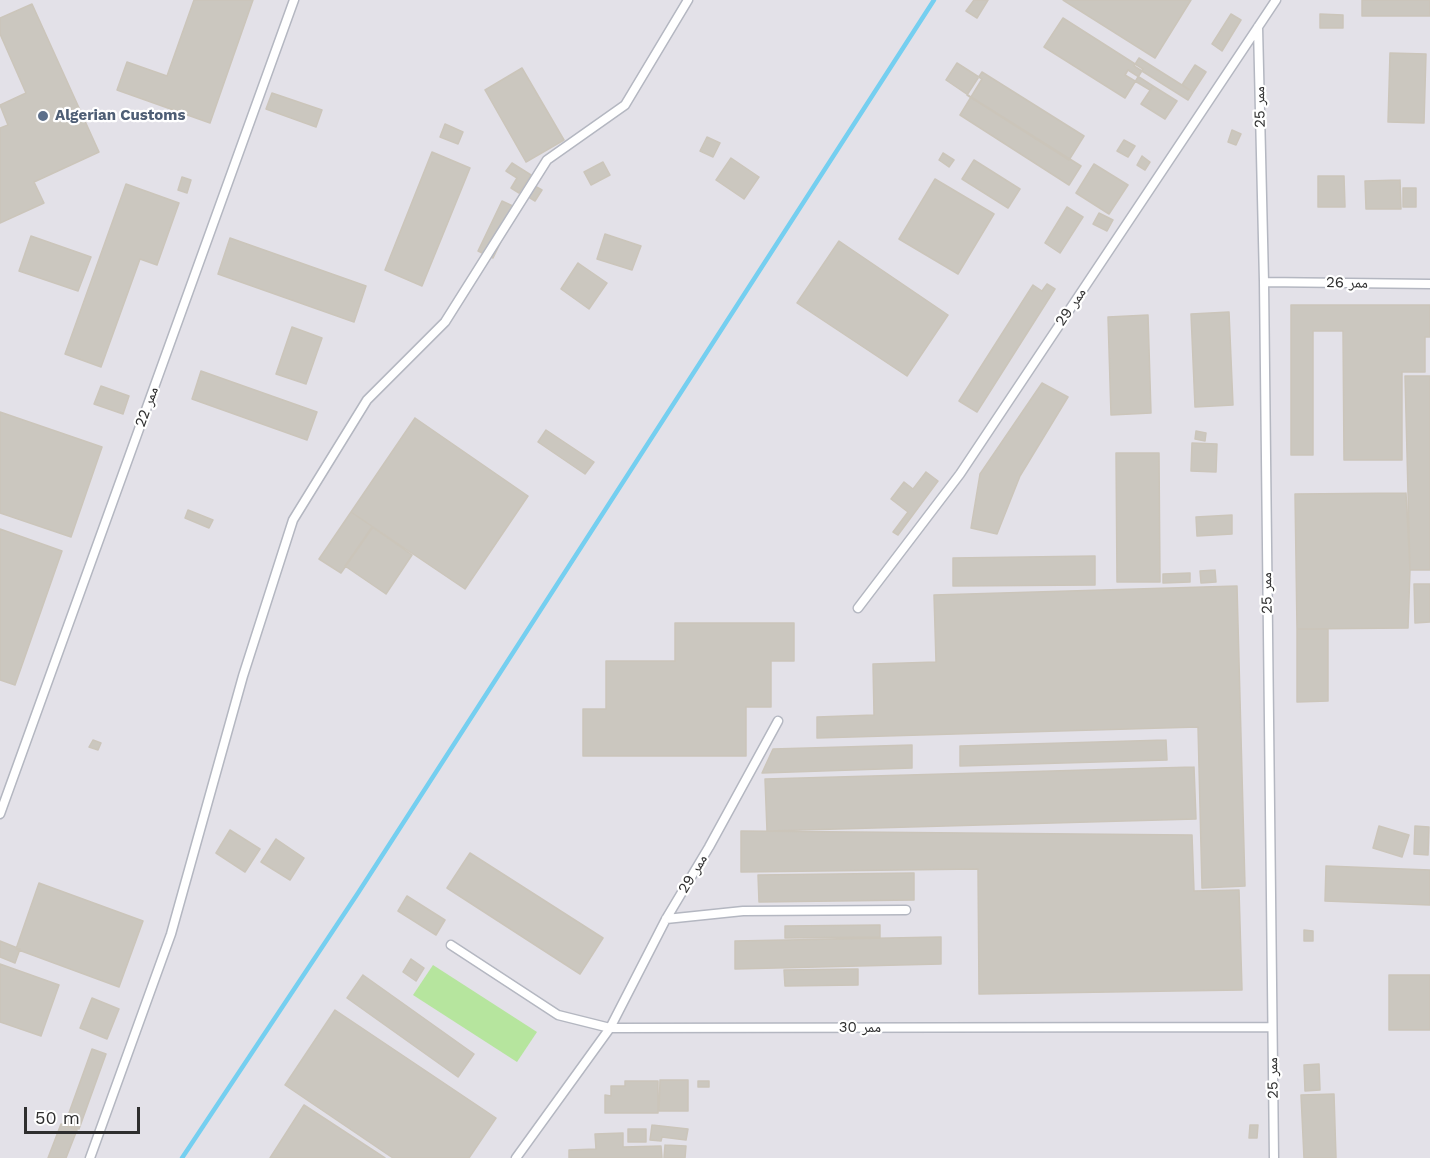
<!DOCTYPE html>
<html>
<head>
<meta charset="utf-8">
<style>
	body { margin:0 }
	#map { position:relative; width:1430px; height:1158px; overflow:hidden; background:#efe9e1; font-family:"Work Sans",sans-serif }
	canvas { display:block }
	.scale { position:absolute; left:24px; top:1107px; width:116px; height:27px; box-sizing:border-box; border:3px solid #2e2e2e; border-top:0; padding-left:8px; font-size:18px; line-height:21px; white-space:nowrap; color:#2e2e2e; -webkit-text-stroke:4px #fff; paint-order:stroke }
</style>
</head>
<body>
<div id="map">
<canvas width="1430" height="1158"></canvas>
<div class="scale">50 m</div>
</div>
<script>
const g = document.querySelector('canvas').getContext('2d');
g.lineJoin = 'round';
function paint(path, color) { g.fillStyle = color; g.fill(path, 'evenodd'); }
const toPath = rows => new Path2D(rows.map(r => 'M' + r).join(''));
function strokePath(path, color, width, dash) { g.strokeStyle = color; g.lineWidth = width; g.lineCap = dash ? 'butt' : 'round'; g.setLineDash(dash || []); g.stroke(path); }
function write(font, color, halo, rows, align = 'center') {
  g.font = font + ' "Work Sans","Noto Naskh Arabic",sans-serif'; g.lineWidth = 4.5; g.setLineDash([]); g.textBaseline = 'middle'; g.strokeStyle = halo; g.fillStyle = color; for (const [text, x, y, turn = 0] of rows) {
    g.save(); g.translate(x, y); g.rotate((+turn || 0) * Math.PI / 180); g.textAlign = isNaN(turn) ? turn : align; if (halo) g.strokeText(text, 0, 0); g.fillText(text, 0, 0); g.restore();
  }
}
paint(toPath([
	[0,0,1430,0,1430,1158,0,1158]
]), '#e3e1e8');
paint(toPath([
	[433,965,537,1032,517,1062,413,995]
]), '#b6e59e');
strokePath(toPath([
	[182,1158,358,893,934,0]
]), '#75cff0', 4.5);
const building = toPath([
	[194,0,253,0,210,123,117,90,127,62,167,76,194,0],
	[974,0,988,0,977,18,966,11,974,0],
	[1063,0,1191,0,1155,58,1063,0],
	[1362,0,1430,0,1430,16,1362,16,1362,0],
	[32,4,99,152,34,182,44,203,0,223,0,128,8,125,0,105,26,93,0,34,0,18,32,4],
	[1231,14,1241,20,1222,51,1212,44,1231,14],
	[1320,14,1343,15,1343,28,1320,28,1320,14],
	[1063,18,1143,69,1125,98,1044,47,1063,18],
	[1390,53,1426,54,1424,123,1388,122,1390,53],
	[1139,58,1193,92,1188,100,1134,66,1139,58],
	[957,63,982,79,971,97,946,80,957,63],
	[1195,65,1206,72,1193,92,1182,85,1195,65],
	[522,68,564,140,526,162,485,90,522,68],
	[1128,70,1153,86,1150,90,1125,75,1128,70],
	[982,72,1084,136,1069,160,967,95,982,72],
	[1153,86,1177,101,1165,119,1141,104,1153,86],
	[272,93,322,110,316,127,266,109,272,93],
	[971,97,1081,166,1069,185,960,115,971,97],
	[445,124,463,132,458,144,440,137,445,124],
	[1232,130,1241,134,1236,145,1228,142,1232,130],
	[707,137,720,143,713,157,700,151,707,137],
	[1124,140,1135,146,1128,157,1117,151,1124,140],
	[432,152,470,168,422,286,385,270,432,152],
	[943,153,954,160,949,167,939,160,943,153],
	[1142,156,1150,162,1145,170,1137,165,1142,156],
	[731,158,759,177,744,199,716,180,731,158],
	[974,160,1020,189,1008,208,962,179,974,160],
	[603,162,610,175,591,185,584,172,603,162],
	[512,163,531,175,519,193,511,188,517,178,506,171,512,163],
	[1094,164,1128,185,1109,214,1076,193,1094,164],
	[1318,176,1344,176,1345,207,1318,207,1318,176],
	[182,177,191,180,187,193,178,190,182,177],
	[935,179,994,214,958,274,899,239,935,179],
	[1400,180,1401,209,1366,209,1365,181,1400,180],
	[126,184,179,203,157,265,140,259,101,367,65,354,126,184],
	[533,185,542,190,535,201,527,196,533,185],
	[1403,188,1416,188,1416,207,1403,207,1403,188],
	[502,201,517,208,493,258,478,251,502,201],
	[1067,207,1083,217,1060,253,1045,243,1067,207],
	[1099,213,1113,220,1107,231,1093,224,1099,213],
	[605,234,641,246,632,270,597,259,605,234],
	[31,236,91,257,78,291,19,271,31,236],
	[230,238,366,286,354,322,218,274,230,238],
	[839,241,948,315,907,376,797,303,839,241],
	[578,263,607,283,589,309,561,289,578,263],
	[1047,284,1055,289,977,412,959,401,1033,285,1042,291,1047,284],
	[1291,305,1430,305,1430,337,1425,337,1425,372,1402,372,1402,460,1344,460,1343,331,1313,331,1313,455,1291,455,1291,305],
	[1229,312,1233,405,1195,407,1191,314,1229,312],
	[1148,315,1151,413,1111,415,1108,317,1148,315],
	[292,327,322,338,306,384,276,374,292,327],
	[201,371,317,412,307,440,192,399,201,371],
	[1405,376,1430,376,1430,570,1410,570,1405,376],
	[1042,383,1068,397,1020,476,997,534,971,528,980,474,1042,383],
	[101,386,129,396,123,414,94,404,101,386],
	[0,412,102,447,71,537,0,513,0,412],
	[415,418,528,496,465,589,351,512,415,418],
	[546,430,594,462,585,474,538,442,546,430],
	[1196,431,1206,433,1205,441,1195,439,1196,431],
	[1192,443,1217,444,1216,472,1191,471,1192,443],
	[1116,453,1159,453,1160,582,1117,582,1116,453],
	[926,472,938,481,898,535,893,532,908,512,891,499,904,482,913,489,926,472],
	[1406,493,1410,570,1408,628,1297,629,1295,494,1406,493],
	[188,510,213,520,209,528,185,518,188,510],
	[351,512,373,527,341,573,319,559,351,512],
	[1232,515,1232,534,1197,536,1196,517,1232,515],
	[372,527,412,555,386,594,345,566,372,527],
	[0,529,62,551,15,685,0,680,0,529],
	[1095,556,1095,585,953,586,953,558,1095,556],
	[1215,570,1216,582,1201,583,1200,571,1215,570],
	[1190,573,1190,582,1163,583,1163,574,1190,573],
	[1414,584,1430,584,1430,622,1415,623,1414,584],
	[1237,586,1245,886,1202,888,1198,727,817,738,817,717,874,715,873,664,936,662,934,595,1237,586],
	[675,623,794,623,794,661,771,661,771,707,746,707,746,756,583,756,583,709,606,709,606,661,675,661,675,623],
	[1297,629,1328,629,1328,701,1297,702,1297,629],
	[93,740,101,743,98,750,89,747,93,740],
	[1166,740,1167,760,960,766,960,746,1166,740],
	[912,745,912,768,762,773,773,749,912,745],
	[1194,767,1196,819,767,831,765,779,1194,767],
	[1379,826,1409,835,1402,857,1373,848,1379,826],
	[1415,826,1429,827,1428,855,1414,854,1415,826],
	[230,830,260,849,245,872,216,853,230,830],
	[741,831,1192,835,1194,891,1239,890,1242,990,979,994,978,869,741,872,741,831],
	[276,839,304,858,290,880,261,862,276,839],
	[470,853,603,938,580,974,447,888,470,853],
	[1326,866,1430,870,1430,905,1325,901,1326,866],
	[914,873,914,900,759,902,758,875,914,873],
	[39,883,143,921,119,987,16,949,39,883],
	[407,896,445,920,436,935,398,911,407,896],
	[880,925,880,937,785,938,785,926,880,925],
	[1304,930,1313,931,1313,941,1304,941,1304,930],
	[941,937,941,964,735,969,735,941,941,937],
	[0,941,20,949,15,963,0,957,0,941],
	[411,959,424,968,416,981,403,972,411,959],
	[0,964,59,985,41,1036,0,1022,0,964],
	[858,969,858,985,785,986,784,970,858,969],
	[363,975,474,1054,458,1077,347,998,363,975],
	[1389,975,1430,975,1430,1030,1389,1030,1389,975],
	[92,998,119,1009,107,1039,80,1028,92,998],
	[335,1010,496,1118,469,1158,393,1158,285,1085,335,1010],
	[92,1049,106,1054,79,1129,65,1124,92,1049],
	[1319,1064,1320,1090,1305,1091,1304,1065,1319,1064],
	[660,1080,688,1080,688,1111,659,1111,660,1080],
	[625,1081,658,1081,658,1113,605,1113,605,1095,611,1096,611,1086,625,1086,625,1081],
	[698,1081,709,1081,709,1087,698,1087,698,1081],
	[1334,1094,1336,1158,1304,1158,1301,1095,1334,1094],
	[304,1105,385,1158,270,1158,304,1105],
	[61,1124,77,1130,66,1158,48,1158,61,1124],
	[652,1125,688,1129,686,1140,662,1137,661,1141,650,1140,652,1125],
	[1250,1125,1258,1125,1257,1138,1249,1138,1250,1125],
	[628,1129,646,1129,646,1142,628,1142,628,1129],
	[623,1133,623,1147,661,1146,662,1158,569,1158,569,1150,596,1149,595,1134,623,1133],
	[665,1145,686,1146,685,1158,664,1158,665,1145]
]);
paint(building, '#cbc7bf');
strokePath(building, '#cbc5ba', 1.5);
const lane = toPath([
	[1258,27,1264,282,1274,1158],
	[1264,282,1430,284],
	[858,608,960,474,1276,0],
	[0,814,294,0],
	[666,919,743,911,906,910],
	[451,945,558,1015,610,1028,666,919,709,847,778,721],
	[90,1158,171,934,243,676,293,520,367,400,445,322,547,160,625,105,688,0],
	[516,1158,610,1028,1272,1027]
]);
strokePath(lane, '#b4b7c1', 11);
strokePath(lane, '#fff', 8);
for (const [x, y, r, color] of [
	[43,116,6,"#5c6f8a"]
]) { const dot = new Path2D(); dot.arc(x, y, r, 0, 2 * Math.PI); g.fillStyle = color; g.fill(dot); strokePath(dot, '#fff', 2); }
write('15px', '#2e2e2e', '#fff', [
	["ممر 25",1260,107,-91],
	["ممر 26",1347,283,1],
	["ممر 29",1071,307,-56],
	["ممر 22",147,407,-70],
	["ممر 25",1267,593,-91],
	["ممر 29",693,874,-59],
	["ممر 30",860,1028],
	["ممر 25",1273,1078,-91]
]);
write('bold 15px', '#4e5e75', '#fff', [
	["Algerian Customs",55,116]
], 'left');
</script>
</body>
</html>
